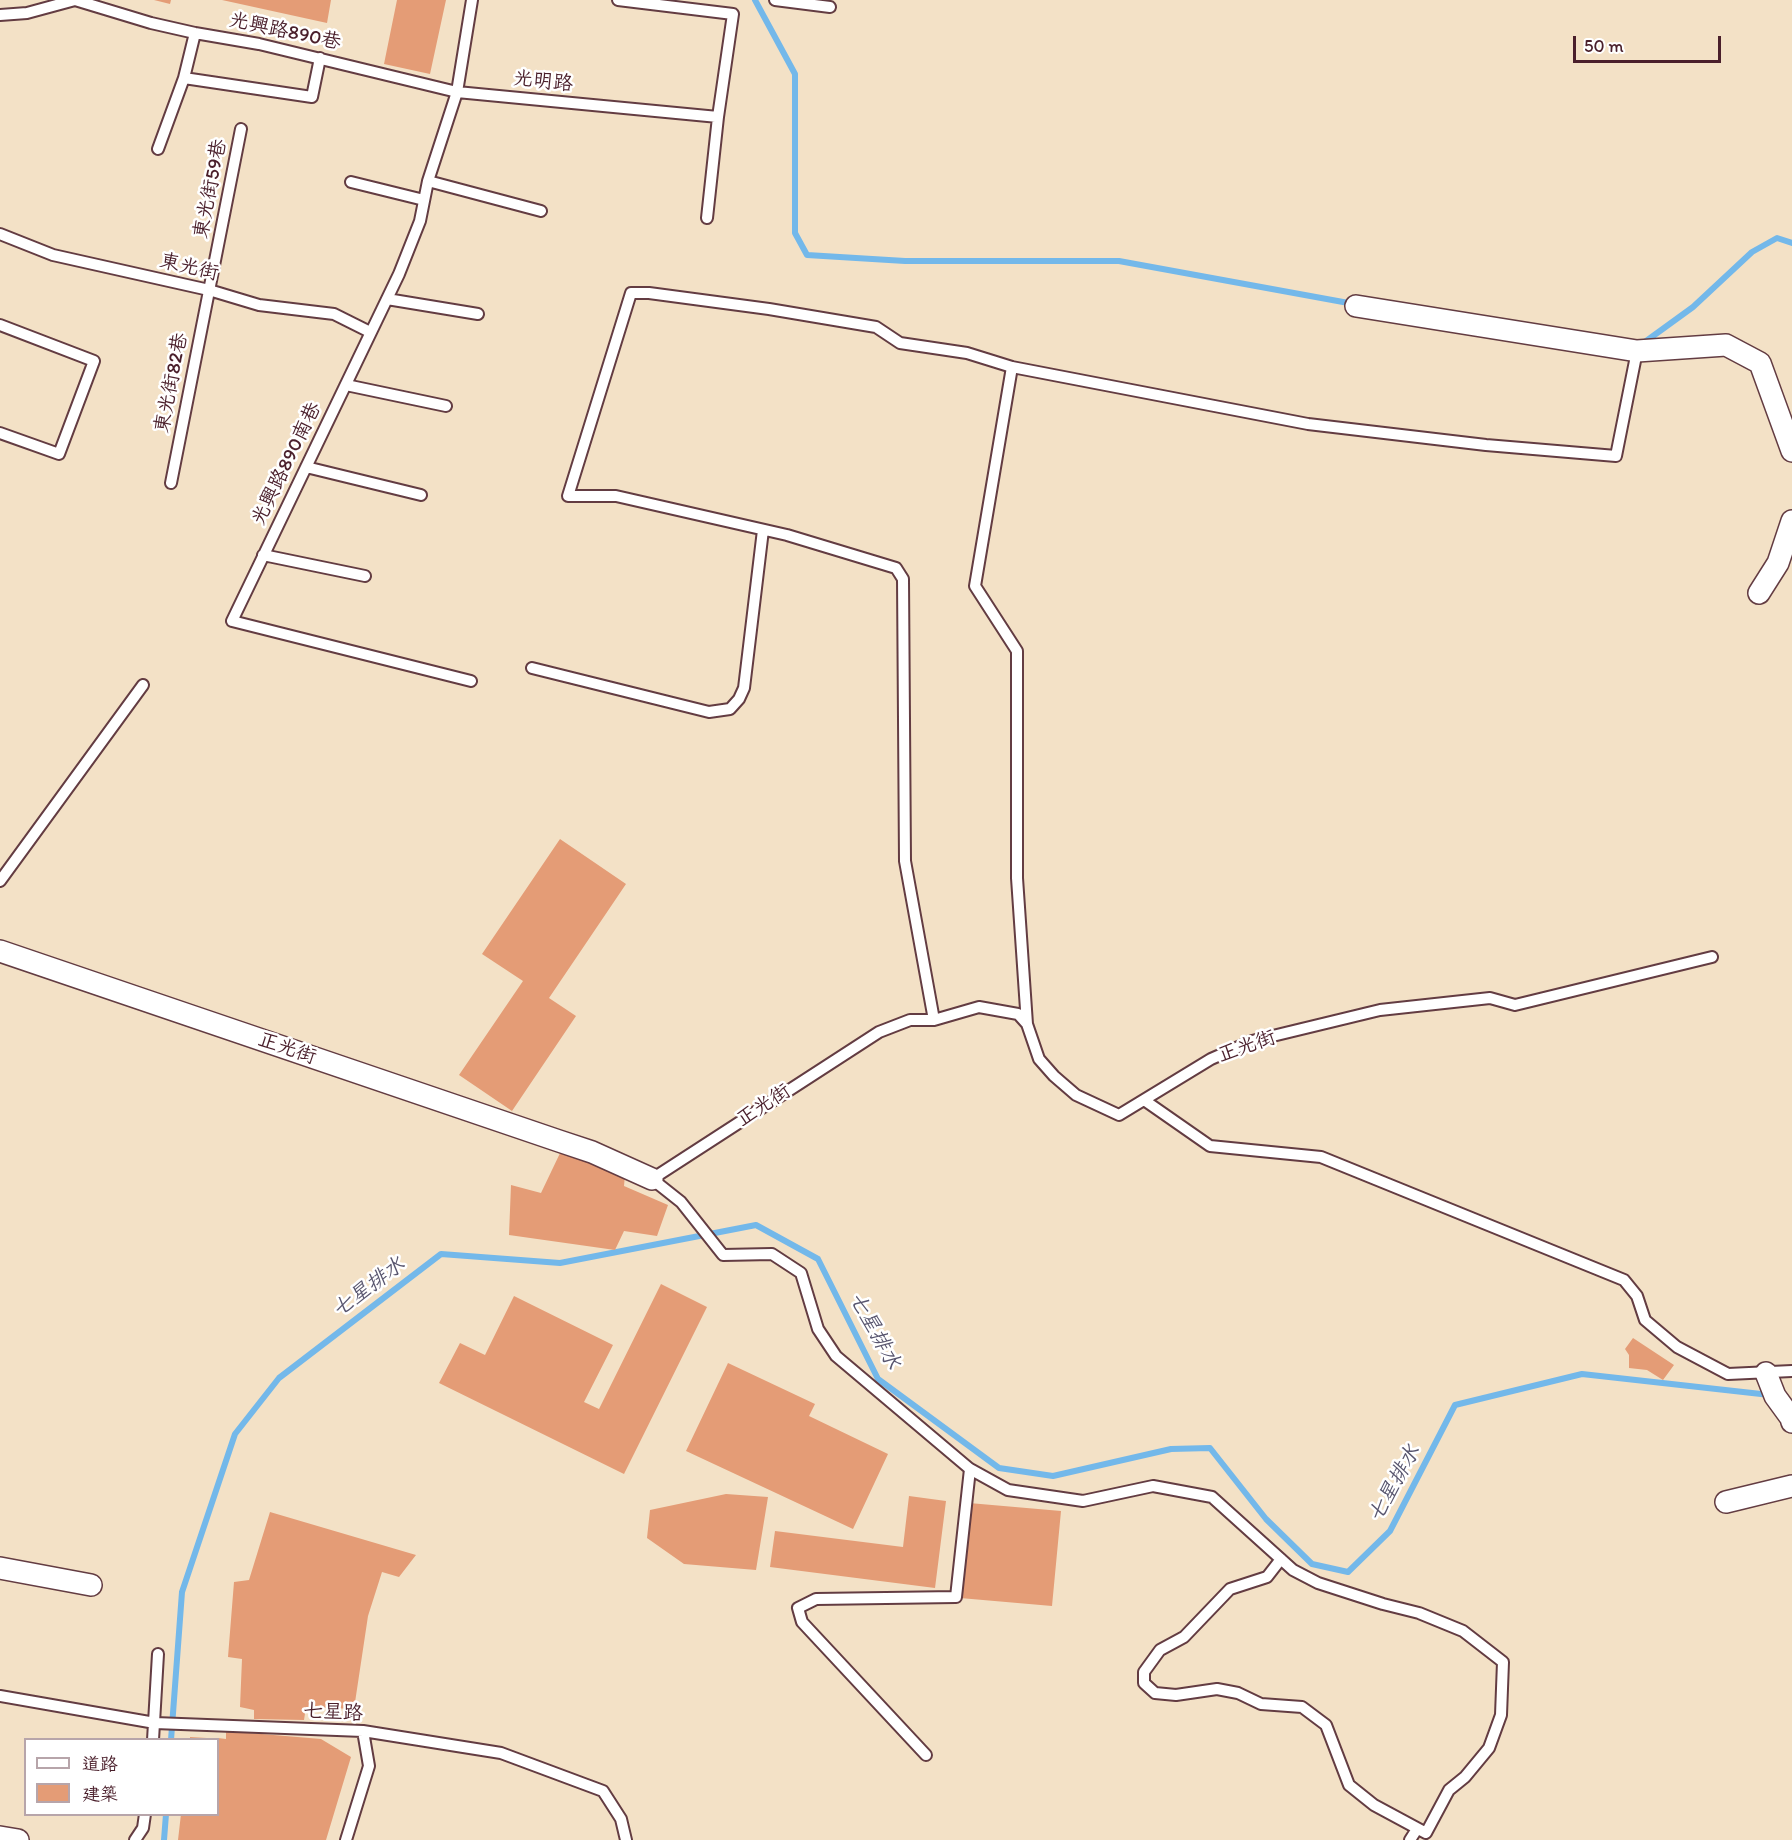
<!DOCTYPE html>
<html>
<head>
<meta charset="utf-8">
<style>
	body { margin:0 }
	#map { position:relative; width:1792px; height:1840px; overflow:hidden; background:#f3e1c6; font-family:Itim,"LXGW WenKai TC",sans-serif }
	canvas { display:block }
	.legend { position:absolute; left:24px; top:1738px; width:195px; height:78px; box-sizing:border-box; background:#fff; border:2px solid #b7a5aa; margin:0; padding:8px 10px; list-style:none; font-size:18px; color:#4a1f2b }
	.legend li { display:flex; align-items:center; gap:12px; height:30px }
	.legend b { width:30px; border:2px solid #b7a5aa }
	.scale { position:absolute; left:1573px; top:36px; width:148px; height:27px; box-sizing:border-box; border:3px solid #4a1f2b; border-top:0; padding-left:8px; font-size:18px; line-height:21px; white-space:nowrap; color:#4a1f2b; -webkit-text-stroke:4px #fff; paint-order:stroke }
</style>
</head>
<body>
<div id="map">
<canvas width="1792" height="1840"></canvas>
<ul class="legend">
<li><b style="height:8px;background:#fff"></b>道路</li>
<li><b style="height:16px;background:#e49c76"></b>建築</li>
</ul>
<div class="scale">50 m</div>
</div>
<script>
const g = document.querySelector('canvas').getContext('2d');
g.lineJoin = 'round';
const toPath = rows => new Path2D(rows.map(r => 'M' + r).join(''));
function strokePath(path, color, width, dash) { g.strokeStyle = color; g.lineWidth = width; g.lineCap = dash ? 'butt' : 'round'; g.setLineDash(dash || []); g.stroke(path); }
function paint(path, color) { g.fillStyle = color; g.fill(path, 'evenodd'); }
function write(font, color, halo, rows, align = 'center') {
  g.font = font + ' Itim,"LXGW WenKai TC",sans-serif'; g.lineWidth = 5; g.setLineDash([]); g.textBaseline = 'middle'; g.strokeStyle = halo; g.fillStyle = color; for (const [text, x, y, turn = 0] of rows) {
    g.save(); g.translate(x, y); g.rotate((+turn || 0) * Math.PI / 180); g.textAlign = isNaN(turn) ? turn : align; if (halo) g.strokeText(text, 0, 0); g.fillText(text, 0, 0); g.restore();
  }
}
strokePath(toPath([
	[755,0,795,74,795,233,807,255,905,261,1119,261,1354,304],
	[1642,344,1693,307,1752,252,1777,238,1792,243],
	[171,1740,182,1592,235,1434,279,1378,441,1254,560,1263,756,1225,818,1259,878,1379,999,1468,1053,1476,1171,1449,1210,1448,1266,1519,1312,1564,1348,1572,1390,1531,1455,1405,1582,1374,1770,1395],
	[164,1840,166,1814]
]), '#73b8ea', 6);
paint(toPath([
	[154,0,171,0,170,4],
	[222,0,331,0,327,23],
	[397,0,446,0,430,74,384,64],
	[560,839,626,884,549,998,576,1016,512,1111,459,1075,523,981,482,954],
	[562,1149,625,1175,624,1186,668,1205,657,1236,624,1231,615,1250,509,1235,511,1185,541,1193],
	[661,1284,707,1307,624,1474,439,1383,460,1343,485,1355,514,1296,613,1345,584,1402,599,1409],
	[1633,1338,1674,1365,1663,1380,1647,1370,1629,1368,1629,1355,1625,1349],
	[728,1363,815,1404,809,1416,888,1454,853,1529,686,1451],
	[726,1494,768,1497,756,1570,684,1564,647,1538,650,1510],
	[909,1496,946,1501,935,1588,770,1567,775,1531,903,1547],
	[969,1503,1061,1511,1052,1606,960,1598],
	[270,1512,416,1555,399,1577,382,1572,368,1616,354,1709,306,1707,304,1720,254,1719,254,1710,240,1707,242,1659,228,1657,234,1582,249,1580],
	[226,1731,321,1739,351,1757,326,1840,178,1840,181,1814,218,1814,218,1738,226,1739],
	[190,1737,207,1738,207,1740,190,1740]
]), '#e49c76');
const service = toPath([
	[472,0,457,92,718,117],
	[618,0,733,14,718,117,707,218],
	[775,0,830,7],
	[0,15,27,13,75,0,151,23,195,33,259,44,457,92,428,181,420,221,399,274,232,621,471,681],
	[184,78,312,97,320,58],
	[158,149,184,78,195,33],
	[428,181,541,211],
	[351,182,424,200],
	[0,234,53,255,209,290,259,305,334,314,370,332],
	[387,299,478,314],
	[0,325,94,361,59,454,0,433],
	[1012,367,975,586,1017,651,1017,878,1027,1024],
	[346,385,446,406],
	[306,467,421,495],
	[171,483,241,129],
	[263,555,365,576],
	[532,668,709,712,730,709,739,699,744,688,763,530],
	[0,881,143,685],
	[934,1020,905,861,903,579,896,568,787,535,616,496,568,496,631,293,649,293,769,309,876,327,900,343,967,353,1012,367,1308,424,1486,445,1616,456,1637,351],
	[1144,1100,1210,1146,1321,1157,1624,1280,1637,1296,1645,1320,1677,1347,1728,1374,1792,1371],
	[1281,1559,1267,1577,1230,1589,1184,1637,1160,1650,1144,1672,1144,1683,1155,1693,1176,1695,1217,1689,1238,1693,1261,1704,1302,1707,1326,1725,1349,1785,1374,1805,1426,1833,1449,1790,1465,1777,1489,1748,1501,1715,1503,1662,1463,1631,1419,1613,1383,1604,1318,1583,1293,1570,1212,1497,1153,1486,1083,1501,1008,1490,970,1469,836,1356,818,1329,801,1273,772,1254,723,1255,681,1202,652,1179,879,1032,910,1020,934,1020,979,1007,1018,1014,1027,1024,1039,1059,1054,1076,1076,1095,1119,1115,1211,1059,1252,1041,1380,1010,1490,998,1515,1005,1712,957],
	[0,1696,155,1723,363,1731,501,1753,603,1791,621,1819,626,1840],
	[153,1740,158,1654],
	[926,1755,802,1622,798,1608,816,1599,956,1597,970,1469],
	[135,1840,143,1828,145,1814],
	[346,1840,369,1766,363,1731],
	[1410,1840,1417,1829]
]);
const minor = toPath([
	[1356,306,1637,351,1726,345,1760,363,1792,451],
	[1759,593,1778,563,1792,521],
	[0,951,559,1141,592,1152,652,1179],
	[1766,1373,1775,1396,1791,1418,1792,1422],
	[1726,1502,1792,1486],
	[0,1568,91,1585],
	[0,1837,18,1840]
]);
strokePath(service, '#633c42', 14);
strokePath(minor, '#633c42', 24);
strokePath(service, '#fff', 10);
strokePath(minor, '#fff', 21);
write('20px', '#4a1f2b', '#fff', [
	["光興路890巷",285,32,12],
	["光明路",543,82,6],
	["東光街59巷",211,189,-79],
	["東光街",189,268,13],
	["東光街82巷",172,383,-79],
	["光興路890南巷",287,464,-64],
	["正光街",1247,1047,-19],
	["正光街",287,1049,19],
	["正光街",764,1106,-33],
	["七星路",333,1713,3]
]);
write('italic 21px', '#58556e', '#fff', [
	["七星排水",369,1288,-37],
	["七星排水",874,1331,61],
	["七星排水",1395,1484,-61]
]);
</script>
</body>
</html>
